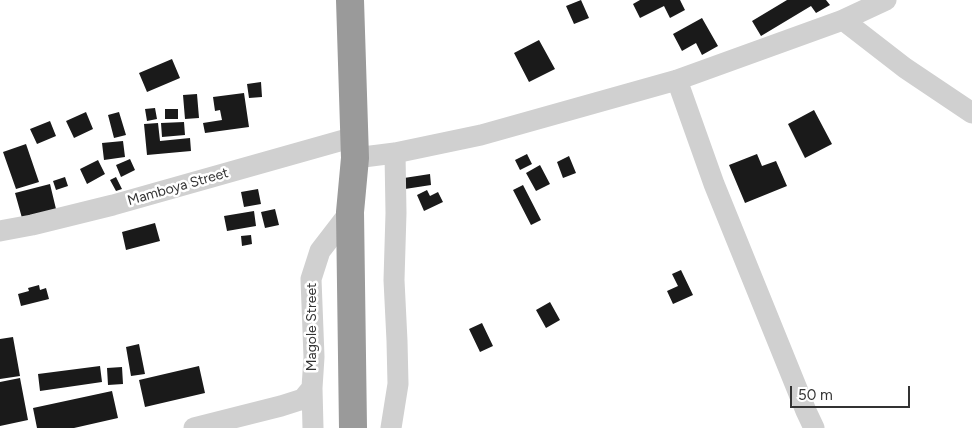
<!DOCTYPE html>
<html>
<head>
<meta charset="utf-8">
<style>
	body { margin:0 }
	#map { position:relative; width:972px; height:428px; overflow:hidden; background:#fff; font-family:Figtree,sans-serif }
	canvas { display:block }
	.scale { position:absolute; left:790px; top:386px; width:120px; height:22px; box-sizing:border-box; border:2px solid #333; border-top:0; padding-left:6px; font-size:15px; line-height:18px; white-space:nowrap; color:#333; -webkit-text-stroke:4px #fff; paint-order:stroke }
</style>
</head>
<body>
<div id="map">
<canvas width="972" height="428"></canvas>
<div class="scale">50 m</div>
</div>
<script>
const g = document.querySelector('canvas').getContext('2d');
g.lineJoin = 'round';
function paint(path, color) { g.fillStyle = color; g.fill(path, 'evenodd'); }
const toPath = rows => new Path2D(rows.map(r => 'M' + r).join(''));
function strokePath(path, color, width, dash) { g.strokeStyle = color; g.lineWidth = width; g.lineCap = dash ? 'butt' : 'round'; g.setLineDash(dash || []); g.stroke(path); }
function write(font, color, halo, rows, align = 'center') {
  g.font = font + ' Figtree,sans-serif'; g.lineWidth = 5; g.setLineDash([]); g.textBaseline = 'middle'; g.strokeStyle = halo; g.fillStyle = color; for (const [text, x, y, turn = 0] of rows) {
    g.save(); g.translate(x, y); g.rotate((+turn || 0) * Math.PI / 180); g.textAlign = isNaN(turn) ? turn : align; if (halo) g.strokeText(text, 0, 0); g.fillText(text, 0, 0); g.restore();
  }
}
paint(toPath([
	[581,0,589,18,574,24,566,6],
	[640,0,680,0,685,10,670,18,664,6,640,18,633,4],
	[787,0,826,0,830,5,816,13,811,6,761,36,752,21],
	[702,18,718,46,702,55,696,43,682,51,673,34],
	[539,40,555,69,529,82,514,53],
	[172,59,180,78,147,92,139,73],
	[261,82,262,97,249,98,247,84],
	[244,93,249,127,205,133,203,123,222,120,220,110,215,111,213,97],
	[197,94,199,118,185,119,183,95],
	[155,108,157,119,147,121,145,109],
	[165,109,178,109,178,119,165,119],
	[814,110,832,144,805,158,788,124],
	[86,112,93,129,74,138,66,121],
	[119,112,126,135,114,138,108,115],
	[50,121,56,136,37,144,30,129],
	[184,122,185,135,162,137,161,123],
	[158,123,160,141,190,138,191,151,147,155,144,124],
	[123,141,125,157,104,160,102,143],
	[26,144,39,182,16,189,3,152],
	[527,154,532,164,520,170,515,160],
	[757,154,762,166,776,161,787,186,745,203,729,165],
	[569,156,576,173,563,178,557,162],
	[130,159,135,170,121,177,116,165],
	[98,160,105,174,87,184,80,169],
	[540,165,550,184,536,191,526,173],
	[430,174,431,185,405,189,404,178],
	[65,177,68,186,56,190,53,181],
	[116,177,122,189,116,191,110,180],
	[50,184,56,209,22,218,15,193],
	[523,185,541,220,531,225,513,190],
	[258,189,261,204,244,207,241,192],
	[427,190,430,196,438,192,443,202,424,211,417,195],
	[275,209,279,225,265,228,261,212],
	[254,211,256,226,227,231,224,216],
	[155,223,160,241,126,250,122,232],
	[251,235,252,244,242,246,241,236],
	[681,270,693,295,673,304,667,291,678,286,672,274],
	[39,285,40,290,46,288,49,299,21,306,18,294,29,291,28,288],
	[550,302,560,320,546,328,536,310],
	[482,323,493,346,480,352,469,329],
	[13,337,20,376,0,379,0,339],
	[139,344,145,374,131,376,126,347],
	[100,366,102,382,40,391,38,374],
	[199,366,205,393,145,407,139,380],
	[122,367,123,384,108,385,107,368],
	[20,378,28,420,0,426,0,382],
	[112,391,118,418,74,428,37,428,33,408]
]), '#1a1a1a');
strokePath(toPath([
	[843,20,905,68,972,113],
	[677,80,714,184,806,411,814,428],
	[355,158,395,153,481,135,677,80,843,20,886,0],
	[0,231,32,225,113,205,354,137],
	[312,388,313,428],
	[194,428,281,406,303,399,312,388,314,357,311,279,320,251,350,212],
	[391,428,398,384,397,341,394,280,396,213,395,153]
]), '#d0d0d0', 21);
strokePath(toPath([
	[350,0,355,158,350,212,353,428]
]), '#9a9a9a', 28);
write('14px', '#333', '#fff', [
	["Mamboya Street",178,187,-16],
	["Magole Street",312,327,-90]
]);
</script>
</body>
</html>
